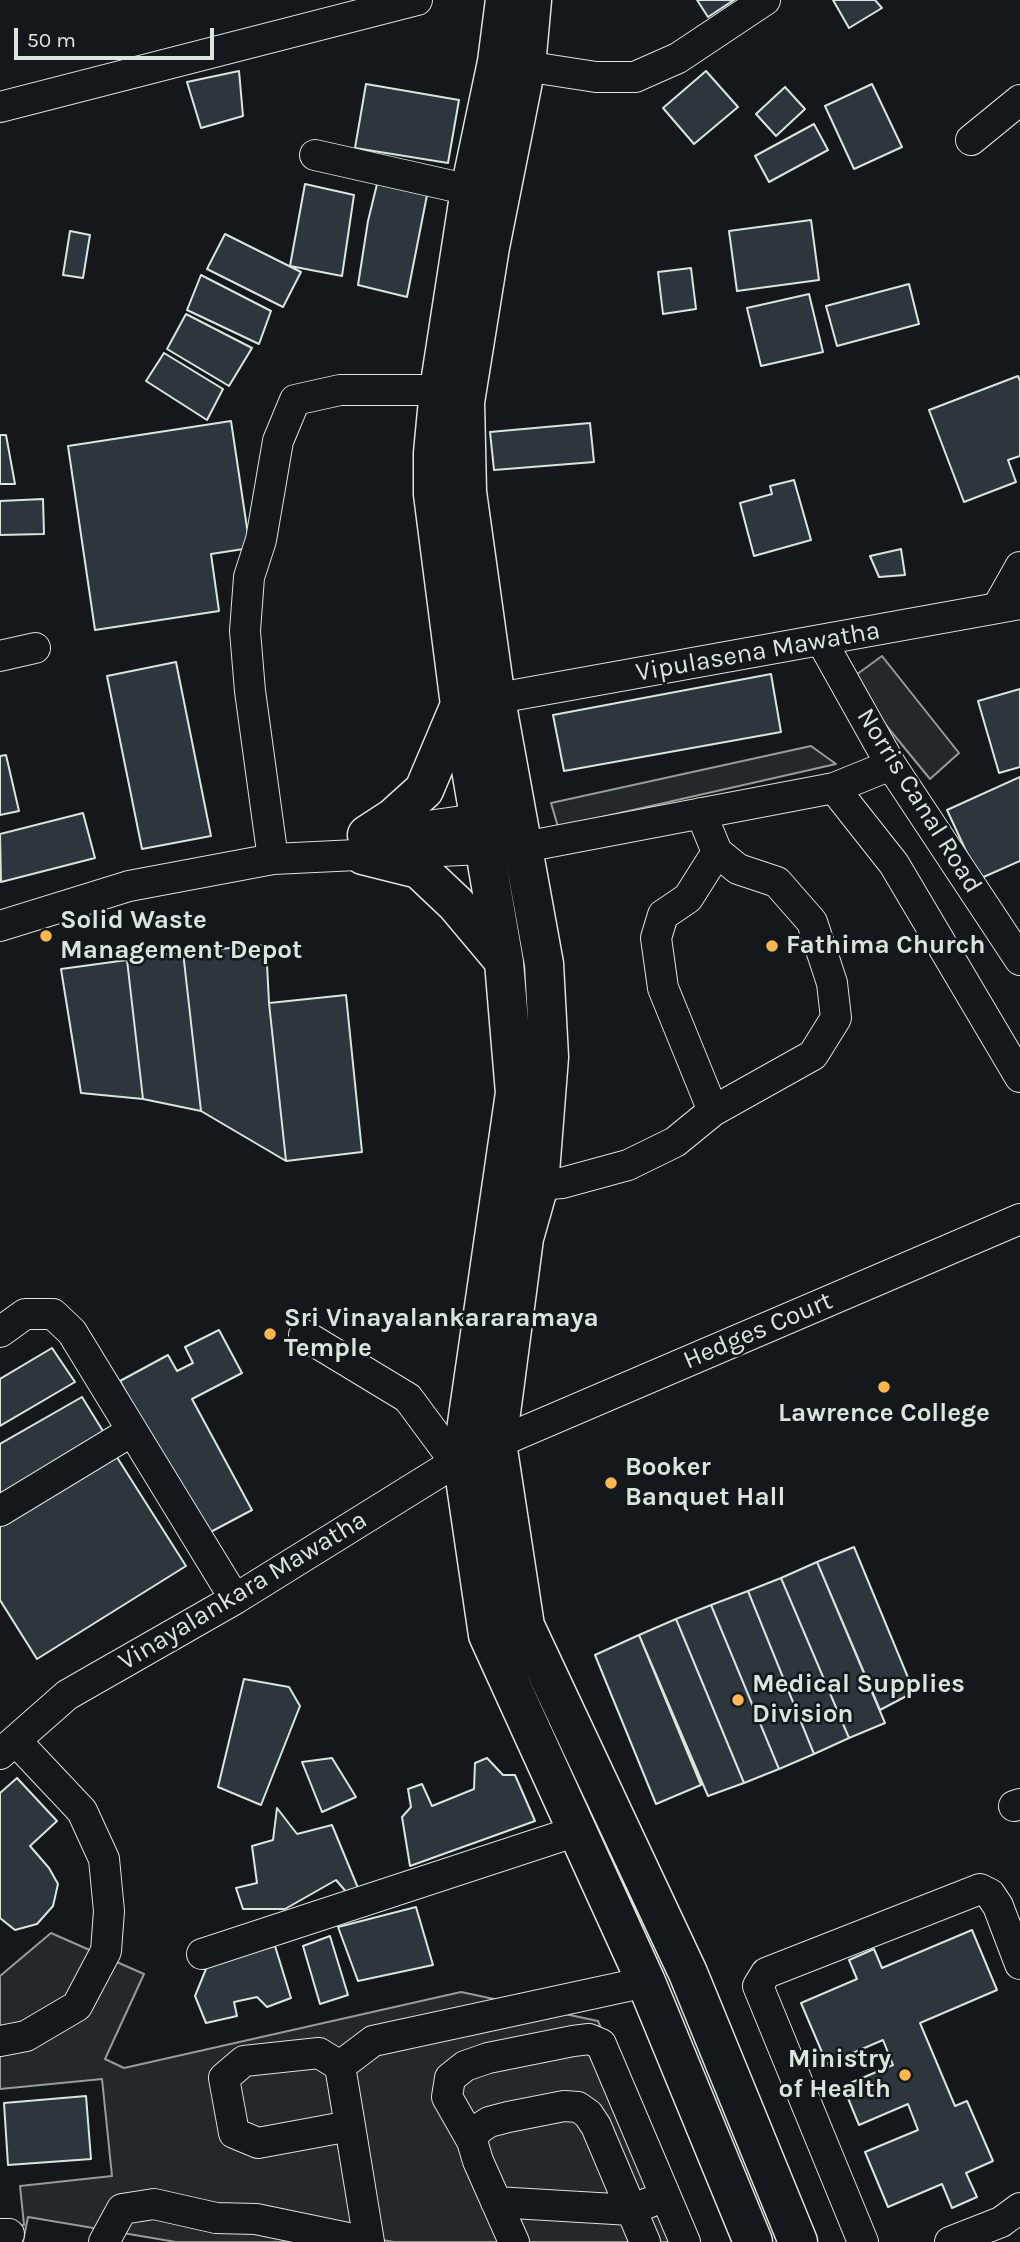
<!DOCTYPE html>
<html>
<head>
<meta charset="utf-8">
<style>
	body { margin:0 }
	#map { position:relative; width:1020px; height:2242px; overflow:hidden; background:#14181c; font-family:Karla,sans-serif }
	canvas { display:block }
	.scale { position:absolute; left:14px; top:28px; width:200px; height:32px; box-sizing:border-box; border:4px solid #d8e6dc; border-top:0; padding-left:9px; font-size:21px; line-height:24px; white-space:nowrap; color:#d8e6dc; -webkit-text-stroke:5px #14181c; paint-order:stroke }
</style>
</head>
<body>
<div id="map">
<canvas width="1020" height="2242"></canvas>
<div class="scale">50 m</div>
</div>
<script>
const g = document.querySelector('canvas').getContext('2d');
g.lineJoin = 'round';
function paint(path, color) { g.fillStyle = color; g.fill(path, 'evenodd'); }
const toPath = rows => new Path2D(rows.map(r => 'M' + r).join(''));
function strokePath(path, color, width, dash) { g.strokeStyle = color; g.lineWidth = width; g.lineCap = dash ? 'butt' : 'round'; g.setLineDash(dash || []); g.stroke(path); }
function write(font, color, halo, rows, align = 'center') {
  g.font = font + ' Karla,sans-serif'; g.lineWidth = 5; g.setLineDash([]); g.textBaseline = 'middle'; g.strokeStyle = halo; g.fillStyle = color; for (const [text, x, y, turn = 0] of rows) {
    g.save(); g.translate(x, y); g.rotate((+turn || 0) * Math.PI / 180); g.textAlign = isNaN(turn) ? turn : align; if (halo) g.strokeText(text, 0, 0); g.fillText(text, 0, 0); g.restore();
  }
}
const parking = toPath([
	[882,656,959,753,930,779,849,680,882,656],
	[811,746,836,764,558,827,551,803,811,746],
	[51,1933,144,1974,105,2059,124,2068,461,1992,598,2021,691,2242,394,2242,358,2236,356,2242,176,2242,28,2217,23,2242,0,2242,0,2228,24,2225,20,2186,112,2176,102,2079,0,2089,0,1976,51,1933]
]);
paint(parking, '#24282b');
strokePath(parking, '#939e99', 2);
const building = toPath([
	[697,0,734,0,708,17,697,0],
	[833,0,875,0,882,8,849,28,833,0],
	[239,71,243,116,201,128,187,82,239,71],
	[706,71,738,107,694,144,663,108,706,71],
	[366,84,459,100,448,163,355,148,366,84],
	[872,84,902,147,854,169,825,106,872,84],
	[785,87,805,109,776,136,756,114,785,87],
	[814,124,828,150,769,182,755,156,814,124],
	[378,180,428,190,407,297,358,285,368,221,378,180],
	[305,184,354,195,342,276,290,266,305,184],
	[811,220,819,280,737,291,729,231,811,220],
	[70,231,90,235,83,278,63,275,70,231],
	[225,234,301,272,283,307,207,269,225,234],
	[691,268,696,309,663,314,658,272,691,268],
	[201,275,271,311,259,344,187,310,201,275],
	[909,284,919,324,837,346,826,306,909,284],
	[809,294,823,352,761,366,747,308,809,294],
	[186,314,252,348,229,386,167,349,186,314],
	[164,353,223,389,207,420,146,381,164,353],
	[1018,376,1020,381,1020,456,1008,460,1016,482,964,502,929,410,1018,376],
	[231,421,250,548,211,554,219,611,95,630,68,446,231,421],
	[590,423,594,462,494,470,490,432,590,423],
	[0,435,6,435,15,484,0,484,0,435],
	[794,480,811,540,754,556,740,503,772,494,770,486,794,480],
	[43,499,44,534,0,535,0,501,43,499],
	[901,549,905,575,879,577,870,556,901,549],
	[176,662,211,836,142,849,107,676,176,662],
	[771,674,781,732,564,771,553,715,771,674],
	[1020,689,1020,767,999,773,978,701,1020,689],
	[6,755,19,811,0,815,0,756,6,755],
	[1020,777,1020,861,979,879,947,810,1020,777],
	[83,813,95,858,1,882,0,834,83,813],
	[266,945,269,1003,286,1161,201,1111,183,952,266,945],
	[183,952,201,1111,143,1099,127,960,183,952],
	[127,960,143,1099,81,1093,61,969,127,960],
	[346,995,362,1152,286,1161,269,1003,346,995],
	[219,1330,242,1373,192,1399,252,1510,203,1536,120,1381,168,1355,177,1371,193,1363,185,1347,219,1330],
	[52,1348,75,1382,0,1426,0,1379,52,1348],
	[82,1397,106,1436,0,1501,0,1444,82,1397],
	[113,1451,186,1566,37,1659,0,1600,0,1521,113,1451],
	[854,1547,914,1692,880,1710,817,1562,854,1547],
	[817,1562,885,1723,849,1738,781,1578,817,1562],
	[781,1578,849,1738,814,1754,748,1591,781,1578],
	[748,1591,814,1754,779,1769,711,1605,748,1591],
	[711,1605,779,1769,744,1783,676,1619,711,1605],
	[676,1619,744,1783,708,1796,639,1635,676,1619],
	[639,1635,701,1785,656,1804,595,1655,639,1635],
	[244,1679,289,1687,300,1706,261,1805,218,1787,244,1679],
	[332,1758,356,1797,322,1812,302,1762,332,1758],
	[487,1758,503,1775,515,1775,535,1821,410,1866,402,1817,411,1807,408,1789,422,1784,432,1806,474,1789,475,1763,487,1758],
	[17,1778,57,1821,30,1846,49,1868,58,1884,53,1906,37,1924,15,1930,0,1918,0,1793,17,1778],
	[277,1808,297,1834,332,1825,358,1888,348,1894,336,1880,285,1909,243,1909,236,1888,257,1883,252,1846,273,1840,277,1808],
	[416,1907,433,1965,358,1981,338,1927,416,1907],
	[972,1930,997,1990,920,2023,955,2106,967,2101,993,2161,966,2173,977,2197,952,2208,942,2184,888,2207,865,2152,918,2130,908,2104,859,2125,843,2086,893,2065,883,2040,827,2064,801,2003,857,1979,849,1960,874,1949,882,1968,972,1930],
	[330,1936,348,1995,320,2004,303,1946,330,1936],
	[275,1946,291,1998,267,2007,257,1997,234,2002,237,2016,206,2023,195,1996,208,1964,275,1946],
	[86,2096,91,2159,8,2165,4,2103,86,2096]
]);
paint(building, '#2c363c');
strokePath(building, '#d8e6dc', 2);
const minor = toPath([
	[505,63,596,77,635,77,678,58,765,0],
	[0,107,417,0],
	[971,140,1020,100],
	[315,155,470,190],
	[997,608,1020,567],
	[821,640,891,765,1020,960],
	[0,656,35,648],
	[476,702,1020,604],
	[834,788,894,864,1020,1077],
	[371,834,498,816],
	[273,859,250,691,245,631,249,577,261,540,278,441,295,400,340,390,439,390],
	[0,926,129,886,273,859,524,847,834,788,891,765],
	[713,1111,663,988,656,938,663,915,688,898,717,852],
	[539,1185,562,1183,628,1165,675,1142,713,1111,813,1055,836,1018,832,983,812,922,777,882,738,869,717,852,701,813],
	[0,1332,25,1314,53,1314,72,1332,235,1599],
	[304,1335,408,1398,456,1463],
	[0,1511,132,1431],
	[0,1754,67,1695,235,1599,462,1458,1020,1219],
	[1014,1806,1020,1804],
	[202,1954,577,1831],
	[0,2041,26,2036,77,2006,106,1951,109,1911,104,1859,82,1811,16,1741],
	[340,2066,373,2041,646,1982],
	[350,2126,258,2143,234,2133,224,2078,244,2061,319,2053,340,2066,350,2126,369,2242],
	[472,2141,447,2097,450,2078,465,2066,488,2058,573,2041,589,2039,601,2044,685,2242],
	[496,2202,631,2210,648,2203],
	[0,2234,9,2234],
	[104,2242,122,2209,154,2204,216,2218,256,2219,367,2242],
	[514,2242,478,2161,472,2141,477,2130,489,2122,508,2117,564,2106,578,2107,588,2114,596,2126,645,2242],
	[863,2242,758,1986,766,1973,980,1889,990,1894,998,1906,1020,1964],
	[950,2242,1001,2222,1020,2208]
]);
const major = toPath([
	[505,0,497,62,470,190,439,390,433,453,433,494,460,705,504,962,515,1093,462,1458,488,1635,646,1982,753,2242],
	[532,0,526,66,490,247,465,402,467,492,496,700,544,964,549,1057,539,1185,524,1238,497,1443,525,1626,688,1973,798,2242],
	[367,835,393,818,424,790,460,705],
	[363,855,419,869,456,904,503,960]
]);
strokePath(minor, '#d8e6dc', 32);
strokePath(major, '#d8e6dc', 41);
strokePath(minor, '#14181c', 30);
strokePath(major, '#14181c', 38);
for (const [x, y, r, color] of [
	[46,936,7,"#ffb74d"],
	[772,946,7,"#ffb74d"],
	[270,1334,7,"#ffb74d"],
	[884,1387,7,"#ffb74d"],
	[611,1483,7,"#ffb74d"],
	[738,1700,7,"#ffb74d"],
	[905,2075,7,"#ffb74d"]
]) { const dot = new Path2D(); dot.arc(x, y, r, 0, 2 * Math.PI); g.fillStyle = color; g.fill(dot); strokePath(dot, '#14181c', 2.5); }
write('26px', '#d8e6dc', '#14181c', [
	["Vipulasena Mawatha",758,652,-10],
	["Norris Canal Road",919,801,58],
	["Hedges Court",758,1331,-23],
	["Vinayalankara Mawatha",243,1591,-31]
]);
write('bold 26px', '#d8e6dc', '#14181c', [
	["Solid Waste",60,921],
	["Management Depot",60,951],
	["Fathima Church",786,946],
	["Sri Vinayalankararamaya",284,1319],
	["Temple",284,1349],
	["Lawrence College",884,1414,"center"],
	["Booker",625,1468],
	["Banquet Hall",625,1498],
	["Medical Supplies",752,1685],
	["Division",752,1715],
	["Ministry",891,2060,"right"],
	["of Health",891,2090,"right"]
], 'left');
</script>
</body>
</html>
